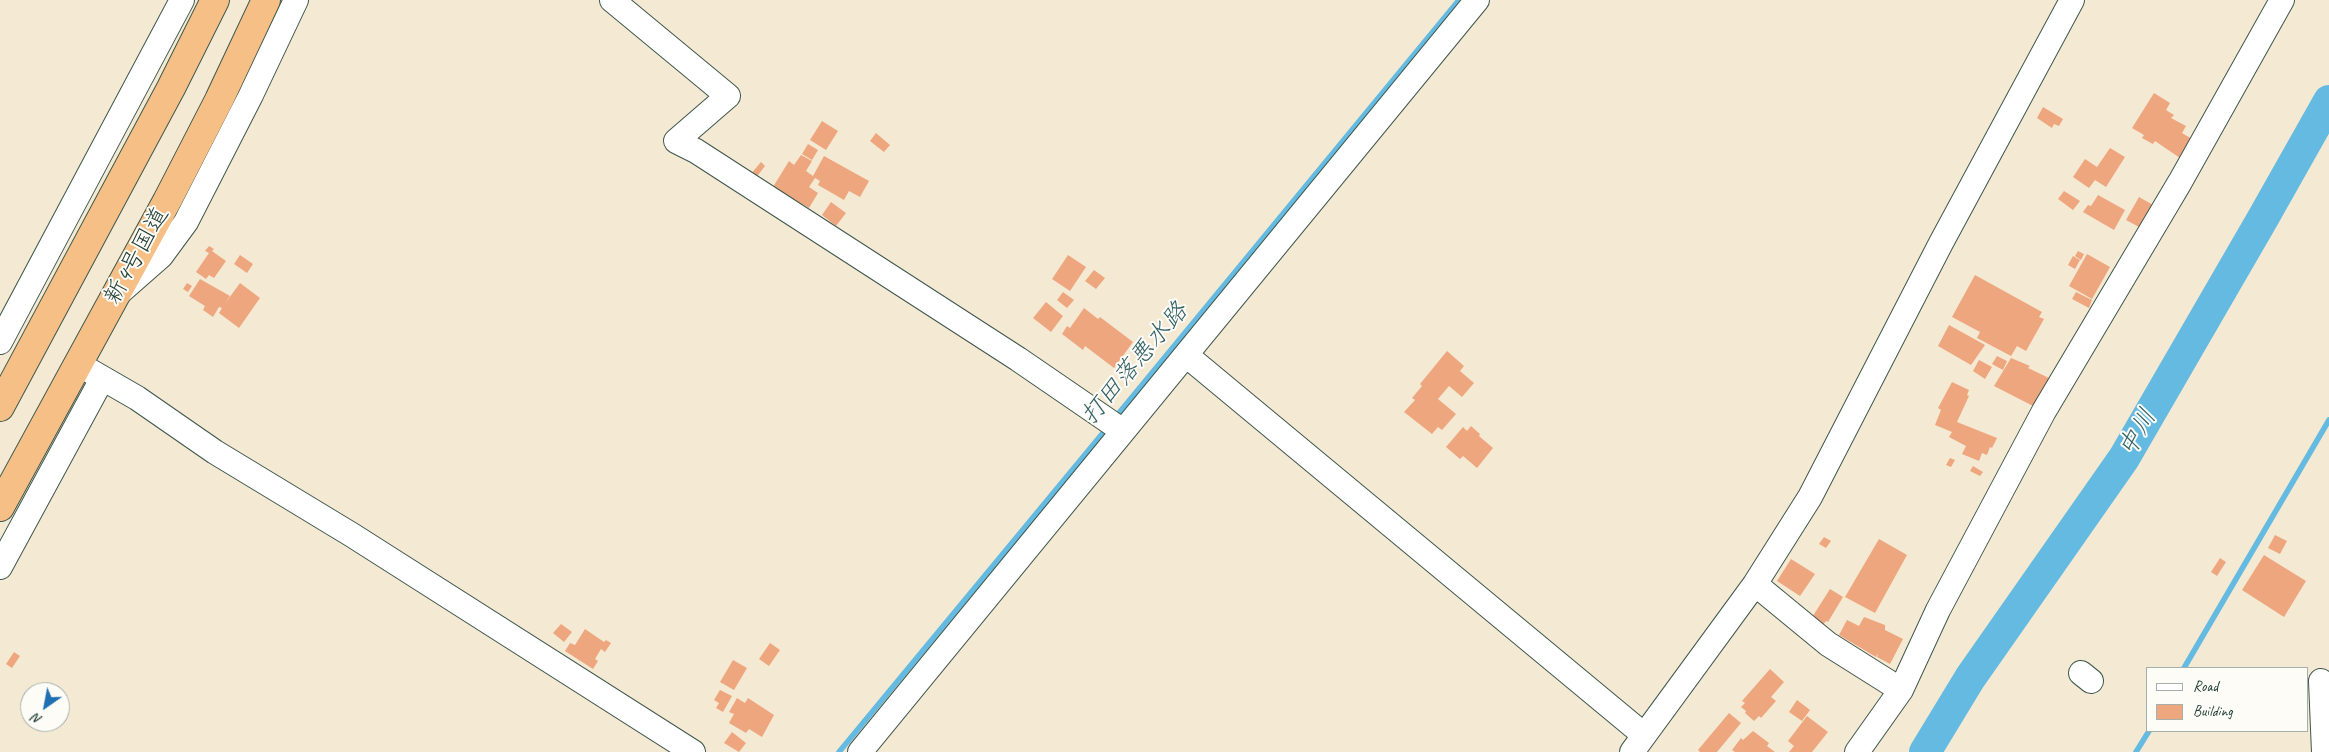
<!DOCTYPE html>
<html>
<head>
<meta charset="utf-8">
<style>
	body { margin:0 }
	#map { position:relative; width:2329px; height:752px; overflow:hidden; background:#f4e9d3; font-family:Caveat,sans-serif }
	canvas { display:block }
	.legend { position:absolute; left:2146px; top:667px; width:162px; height:65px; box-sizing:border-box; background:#fdfcf7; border:1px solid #a4b0a9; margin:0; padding:6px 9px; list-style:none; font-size:15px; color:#1f3d34 }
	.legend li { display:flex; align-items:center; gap:10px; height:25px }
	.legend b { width:25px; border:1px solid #a4b0a9 }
	.north { position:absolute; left:20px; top:682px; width:50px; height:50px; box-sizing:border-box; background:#fdfcf7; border:1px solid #a4b0a9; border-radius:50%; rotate:213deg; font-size:14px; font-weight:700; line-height:20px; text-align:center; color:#1f3d34 }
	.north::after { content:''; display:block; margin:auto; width:18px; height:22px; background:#1f6fb2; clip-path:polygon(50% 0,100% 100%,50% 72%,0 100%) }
</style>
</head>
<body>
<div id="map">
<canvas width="2329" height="752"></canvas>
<ul class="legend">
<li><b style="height:6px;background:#fff"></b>Road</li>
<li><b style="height:14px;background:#eea67f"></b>Building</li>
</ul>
<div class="north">N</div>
</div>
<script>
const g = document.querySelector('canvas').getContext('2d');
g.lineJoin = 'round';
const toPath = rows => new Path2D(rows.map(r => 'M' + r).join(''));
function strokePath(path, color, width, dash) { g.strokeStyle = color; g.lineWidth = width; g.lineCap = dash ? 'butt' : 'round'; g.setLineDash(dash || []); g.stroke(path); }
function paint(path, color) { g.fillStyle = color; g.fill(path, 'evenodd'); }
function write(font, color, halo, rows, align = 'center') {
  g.font = font + ' Caveat,"Klee One",sans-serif'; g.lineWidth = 4; g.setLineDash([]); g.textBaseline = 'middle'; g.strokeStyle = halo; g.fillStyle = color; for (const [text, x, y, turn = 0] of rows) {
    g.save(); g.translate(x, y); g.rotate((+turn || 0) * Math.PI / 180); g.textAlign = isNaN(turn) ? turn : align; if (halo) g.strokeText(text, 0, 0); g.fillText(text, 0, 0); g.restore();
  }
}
strokePath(toPath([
	[1114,419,1459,0],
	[2184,668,2329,420],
	[839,752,1107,428],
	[2136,752,2149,731]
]), '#64bae1', 5.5);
strokePath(toPath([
	[1925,752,1970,678,2124,458,2263,218,2329,101]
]), '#64bae1', 32);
paint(toPath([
	[2154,93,2170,103,2166,110,2174,115,2171,118,2186,126,2182,133,2192,139,2180,158,2155,141,2153,144,2142,138,2144,135,2132,128],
	[2043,107,2063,119,2059,126,2054,124,2052,128,2037,118],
	[822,121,838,131,826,150,810,140],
	[876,133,890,145,884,152,870,141],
	[808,144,818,150,812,160,802,154],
	[2110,148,2125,157,2106,187,2095,180,2089,188,2073,177,2085,159,2097,167],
	[801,155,812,161,806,171,813,176,824,156,869,181,860,197,849,191,844,200,818,185,820,181,815,178,809,187,818,193,809,208,773,187,789,161,794,165],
	[761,162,765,166,755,179,750,175],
	[2064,191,2080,201,2073,210,2058,199],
	[2098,195,2125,210,2114,230,2083,212,2088,205,2091,206],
	[2139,197,2153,205,2141,228,2126,220],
	[831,202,846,213,836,226,822,215],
	[209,246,214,249,212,251,226,261,214,278,209,275,206,279,196,272,209,253,205,251],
	[2078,251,2084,254,2081,260,2075,256],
	[2087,254,2110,267,2092,299,2069,286],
	[240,255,253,264,247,273,234,264],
	[1068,255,1086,267,1070,291,1052,279],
	[2073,256,2080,260,2075,269,2068,265],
	[1094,270,1105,278,1096,289,1085,281],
	[1975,275,2042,312,2039,317,2044,319,2026,351,2017,346,2011,356,1977,338,1980,332,1952,317],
	[200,279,230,296,224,305,240,283,260,298,239,328,219,313,222,308,219,307,213,317,203,310,205,306,189,296],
	[187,283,192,286,188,292,183,289],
	[1063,292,1074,300,1067,308,1057,300],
	[2076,292,2092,300,2089,308,2072,299],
	[1046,302,1063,316,1051,332,1033,318],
	[1084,308,1098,319,1100,317,1133,342,1114,368,1085,346,1083,350,1062,334,1067,326,1070,328],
	[1949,325,1985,345,1971,365,1938,346],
	[1447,351,1464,366,1460,371,1474,383,1462,397,1449,386,1438,399,1456,414,1442,430,1438,427,1432,434,1404,412,1415,400,1412,398,1422,386,1420,384],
	[1997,356,2007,361,2003,370,1992,364],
	[2011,358,2030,366,2028,368,2049,378,2035,407,1994,386],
	[1979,360,1992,367,1985,379,1973,371],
	[1952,382,1969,390,1967,395,1969,396,1957,422,1997,438,1992,448,1990,447,1987,455,1982,453,1979,461,1962,454,1966,446,1949,437,1952,432,1935,425,1941,410,1938,408],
	[1471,426,1480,434,1479,436,1493,448,1477,468,1463,456,1460,459,1446,447,1463,427,1467,431],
	[1950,458,1955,460,1951,467,1946,465],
	[1973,466,1983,472,1980,476,1970,471],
	[2275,535,2287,541,2280,554,2268,548],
	[1824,537,1831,541,1826,548,1819,544],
	[1879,539,1907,555,1875,613,1845,597],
	[2264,555,2306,581,2284,617,2242,590],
	[2220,558,2226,562,2217,576,2211,572],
	[1791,559,1815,574,1800,596,1777,581],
	[1830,589,1843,597,1828,622,1826,621,1822,626,1811,619],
	[1864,617,1885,625,1885,630,1903,639,1890,664,1877,657,1878,653,1876,657,1839,635,1847,620,1859,626],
	[561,624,572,632,564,642,553,633],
	[585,629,604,642,606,640,611,643,605,652,601,649,595,659,598,661,593,669,565,651,570,643,575,645],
	[770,643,780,650,769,666,759,659],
	[14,652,20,656,12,668,6,664],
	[733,660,747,668,734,690,720,682],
	[1770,669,1784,682,1771,697,1776,701,1761,718,1759,716,1754,721,1745,713,1746,711,1741,707,1745,703,1742,701],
	[720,690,732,696,723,712,716,708,719,703,714,700],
	[737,698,745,703,748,698,774,715,762,737,749,729,746,733,729,723,734,714,729,712],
	[1797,700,1810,710,1802,721,1789,712],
	[1729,713,1741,723,1717,752,1700,752,1698,750],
	[1807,716,1828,732,1812,752,1789,752,1794,746,1788,741],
	[1753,731,1769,743,1767,746,1775,752,1735,752,1732,750,1741,738,1743,740],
	[732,732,746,743,739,752,724,743]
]), '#eea67f');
const minor = toPath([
	[612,0,728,96,676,141,696,151,1018,359,1123,431],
	[120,292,161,256,186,222,251,95,296,0],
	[0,342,182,0],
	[1186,355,1644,735],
	[78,364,137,398,215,452,352,535,693,752],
	[0,567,102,379],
	[1755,584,1828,644,1901,690],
	[2081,673,2091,681],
	[2321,681,2324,752],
	[860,752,1477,0],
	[1632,752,1755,584,1810,497,1941,243,2072,0],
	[1857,752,1901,690,1938,610,2044,411,2180,182,2282,0]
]);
const highway = toPath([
	[0,407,171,88,215,0],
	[0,507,167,201,219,100,266,0]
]);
strokePath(minor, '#3f574c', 26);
strokePath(highway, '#3f574c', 30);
strokePath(minor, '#fff', 24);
strokePath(highway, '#f5bf86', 28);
write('24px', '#1f3d34', '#fdfcf7', [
	["新4号国道",137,256,-61]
]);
write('italic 25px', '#346268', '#fdfcf7', [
	["打田落悪水路",1135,364,-50],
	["中川",2138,433,-60]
]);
</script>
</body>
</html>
